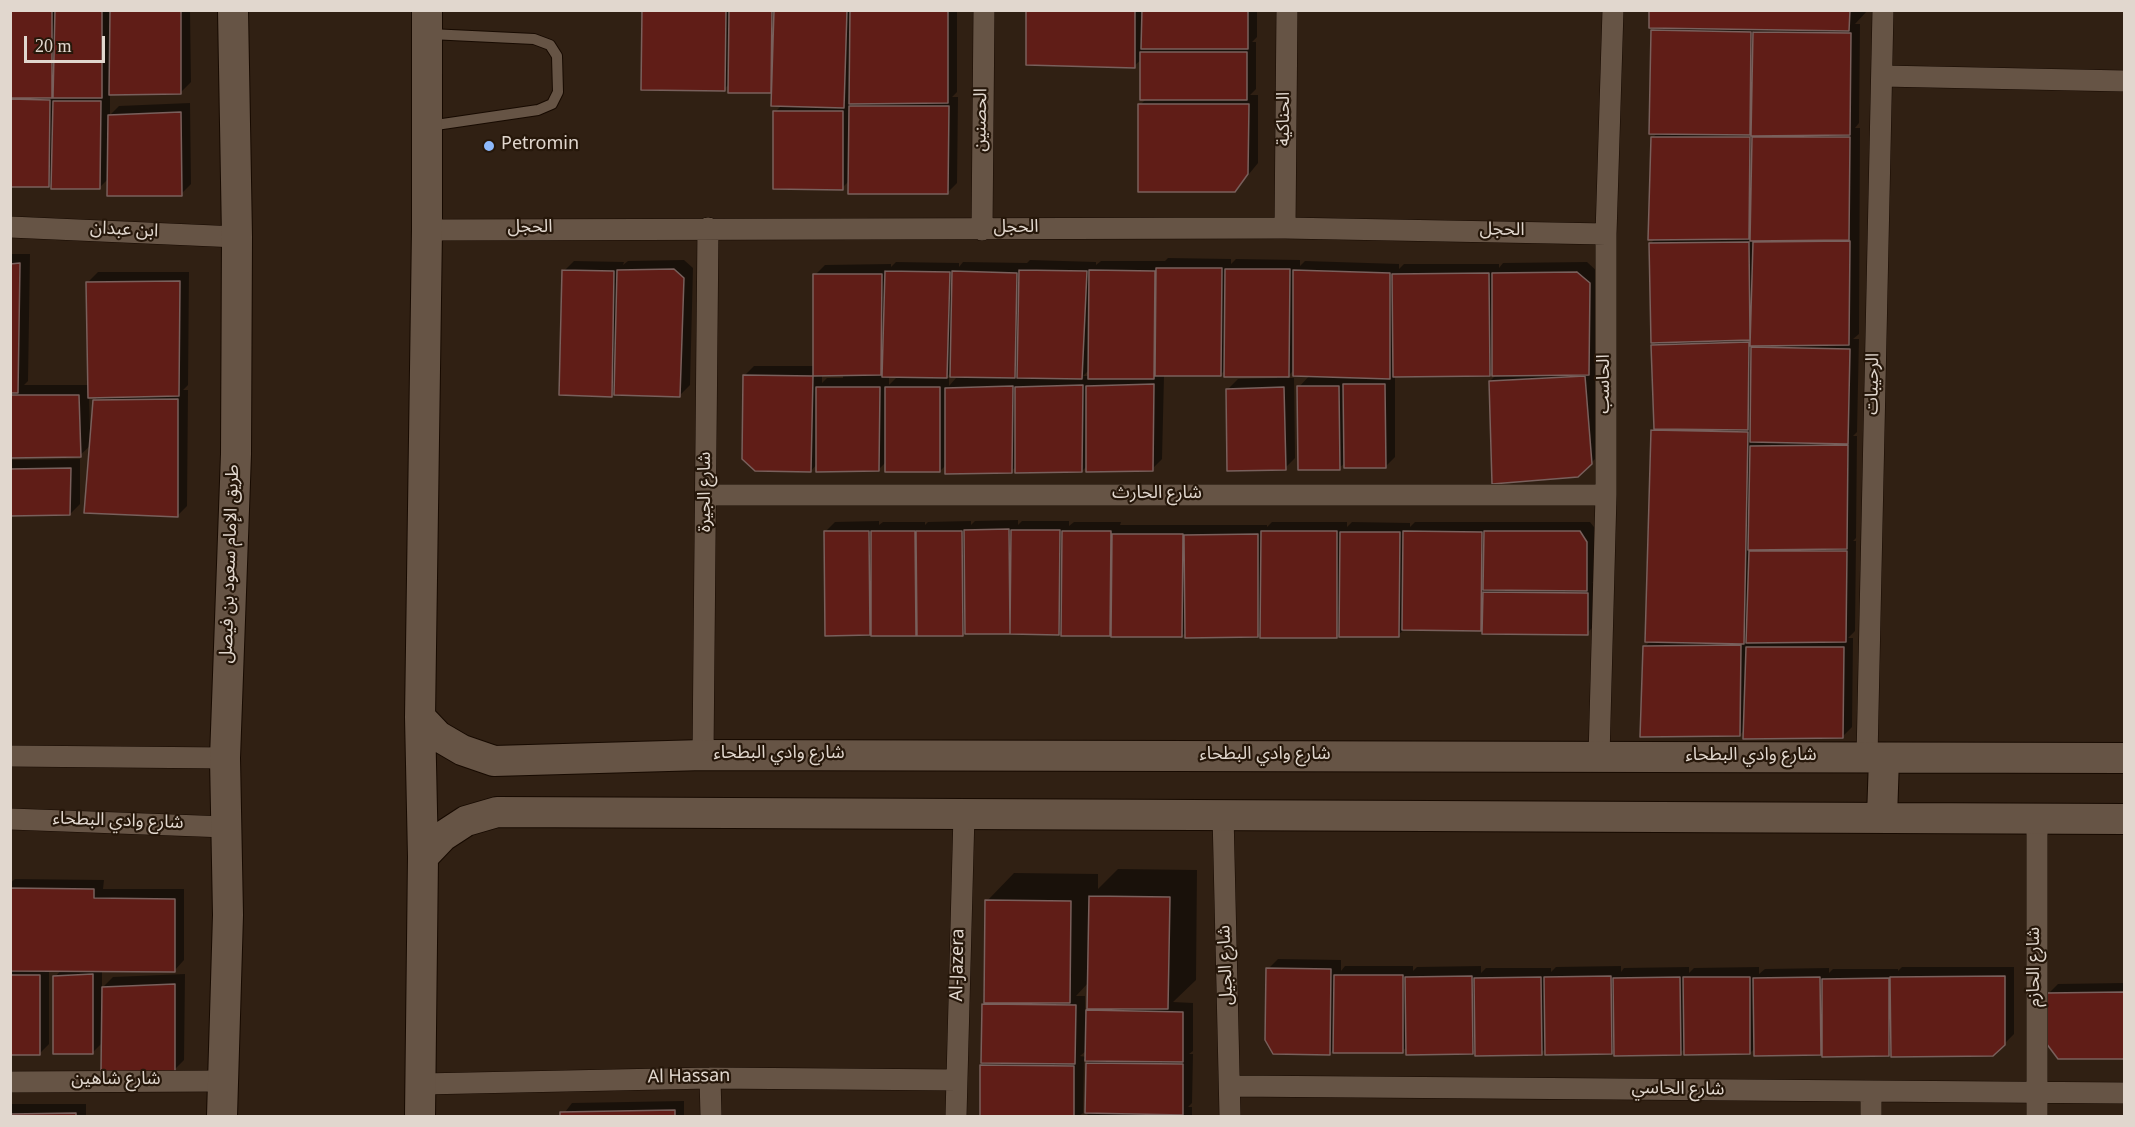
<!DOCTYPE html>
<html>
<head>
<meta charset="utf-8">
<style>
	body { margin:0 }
	#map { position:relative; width:2135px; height:1127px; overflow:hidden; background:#302013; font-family:Georgia,serif }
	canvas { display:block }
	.frame { position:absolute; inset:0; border:12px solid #e1d7ce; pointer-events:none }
	.scale { position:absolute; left:24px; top:36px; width:81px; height:27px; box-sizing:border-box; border:3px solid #e1d7ce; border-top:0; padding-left:8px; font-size:18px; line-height:21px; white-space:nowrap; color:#e1d7ce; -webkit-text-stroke:4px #26170a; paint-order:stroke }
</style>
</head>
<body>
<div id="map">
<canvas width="2135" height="1127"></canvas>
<div class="frame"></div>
<div class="scale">20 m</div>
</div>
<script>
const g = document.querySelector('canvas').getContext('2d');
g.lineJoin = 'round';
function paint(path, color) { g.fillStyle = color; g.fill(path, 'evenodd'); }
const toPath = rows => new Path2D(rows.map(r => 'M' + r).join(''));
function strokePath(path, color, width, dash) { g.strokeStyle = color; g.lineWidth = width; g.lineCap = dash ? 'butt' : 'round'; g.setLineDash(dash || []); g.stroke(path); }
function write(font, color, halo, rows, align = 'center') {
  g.font = font + ' Georgia,"Noto Sans Arabic",serif'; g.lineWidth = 4.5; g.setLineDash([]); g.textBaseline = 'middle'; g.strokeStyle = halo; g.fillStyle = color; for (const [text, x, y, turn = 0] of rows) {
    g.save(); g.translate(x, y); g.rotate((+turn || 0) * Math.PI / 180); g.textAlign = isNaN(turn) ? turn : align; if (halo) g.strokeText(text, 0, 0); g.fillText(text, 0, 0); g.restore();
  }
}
paint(toPath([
	[10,10,190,10,191,82,181,92,110,93,110,115,119,106,190,103,191,184,181,194,109,178,100,187,53,182,49,186,10,186],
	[644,10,957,10,957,92,952,97,958,97,957,183,947,193,850,180,842,188,775,112,782,105,773,92,729,92,729,84,724,89],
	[1028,10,1257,10,1257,37,1252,42,1256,42,1256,89,1250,95,1258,95,1258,163,1235,191,1140,105,1146,99,1142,59,1134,66],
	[1651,10,1868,10,1855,24,1860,24,1859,123,1855,128,1860,128,1859,334,1853,339,1859,339,1857,432,1853,436,1857,436,1856,538,1853,541,1856,541,1855,631,1848,638,1853,638,1852,727,1842,737,1745,729,1740,735,1645,647,1650,641,1652,431,1656,427,1653,346,1657,341,1651,243,1656,238,1652,138,1658,133,1652,31,1657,27],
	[10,254,30,254,28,381,24,385,90,385,88,282,98,272,189,272,188,385,183,390,188,390,187,506,177,516,91,445,78,457,10,456],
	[98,396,94,401,92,429,90,429,89,397],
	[1168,258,1231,259,1231,264,1236,259,1300,260,1300,266,1305,261,1399,264,1399,269,1404,264,1499,264,1499,268,1503,263,1587,262,1599,273,1598,364,1595,367,1601,453,1578,476,1490,381,1497,374,1494,370,1489,375,1395,375,1395,457,1385,467,1345,463,1339,468,1299,387,1310,375,1294,370,1286,378,1294,378,1295,458,1285,468,1228,389,1238,379,1277,378,1277,376,1225,370,1221,374,1164,376,1162,459,1152,469,1088,465,1082,471,1017,466,1011,471,947,464,940,471,887,461,878,470,818,463,811,471,745,375,754,366,815,366,815,275,825,265,891,264,891,267,896,262,959,263,959,267,963,262,1027,263,1030,260,1096,262,1096,265,1101,261,1165,261],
	[1090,369,1090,376,1083,376],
	[951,372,966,376,966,378,956,378,949,386,949,378,946,378],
	[822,374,843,375,843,378,827,378,822,383],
	[889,375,898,376,889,385],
	[684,260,693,268,690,385,680,395,615,391,611,395,564,271,574,261,624,262,623,265,628,261],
	[80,459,80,504,70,514,10,514,10,460],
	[1018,520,1018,525,1022,521,1069,521,1069,526,1074,522,1121,522,1120,525,1267,525,1267,527,1272,522,1347,522,1347,527,1352,522,1410,523,1410,527,1415,522,1590,522,1597,531,1596,579,1592,583,1597,583,1597,623,1587,633,1484,626,1480,630,1405,629,1398,635,1340,632,1336,637,1262,631,1257,635,1186,632,1182,636,1063,634,1063,629,1059,633,966,633,966,630,962,634,919,631,915,635,826,634,825,532,835,522,879,521,879,525,883,522,925,522,925,525,928,522,971,521,971,525,975,521],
	[1118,869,1197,870,1196,980,1173,1002,1193,1003,1193,1051,1189,1054,1193,1054,1192,1103,1188,1107,1192,1107,1192,1116,1086,1116,1090,1112,1087,1063,1091,1060,1084,1059,1083,1113,1079,1116,981,1116,982,1065,985,1062,983,1005,986,1003,987,901,1014,873,1098,874,1098,889],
	[1089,982,1091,1007,1085,1014,1085,996,1076,996],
	[1087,1050,1087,1057,1080,1056],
	[15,879,104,880,103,889,184,889,184,960,175,970,102,970,102,988,113,977,185,974,184,1060,174,1070,103,1042,92,1053,55,977,61,970,49,970,49,1044,39,1054,10,1053,10,883],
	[1278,959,1341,960,1341,971,1345,966,1413,966,1413,971,1417,967,1481,966,1481,973,1486,968,1551,968,1551,972,1556,967,1621,966,1621,972,1624,968,1689,967,1689,973,1694,968,1759,967,1759,974,1765,969,1829,968,1829,973,1833,969,1898,969,1898,971,1902,967,2014,967,2014,1034,2004,1044,1892,1051,1889,1054,1824,1050,1820,1053,1755,1048,1750,1053,1685,1048,1680,1053,1615,1048,1611,1052,1546,1048,1541,1053,1477,1048,1472,1052,1407,1047,1402,1051,1335,1048,1329,1054,1268,969],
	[2124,983,2124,1058,2058,1058,2048,994,2058,984],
	[684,1101,684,1116,562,1116,572,1103],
	[10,1104,86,1104,86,1116,10,1116]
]), '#0007');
const building = toPath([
	[10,10,52,10,52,98,10,98,10,10],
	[55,10,102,11,102,98,53,98,55,10],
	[181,10,181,94,109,95,110,11,181,10],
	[642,10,726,10,725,91,641,90,642,10],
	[729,10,772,10,771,93,728,93,729,10],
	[774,10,847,10,844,108,771,106,774,10],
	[850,10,948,10,948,103,849,104,850,10],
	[1026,10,1135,10,1135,68,1026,65,1026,10],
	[1142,10,1248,10,1248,49,1141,49,1142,10],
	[1649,10,1850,10,1849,31,1649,28,1649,10],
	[1651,30,1751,32,1750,135,1649,134,1651,30],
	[1753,32,1851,33,1850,135,1751,136,1753,32],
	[1140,52,1247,52,1247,100,1140,100,1140,52],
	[10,99,50,100,49,187,10,187,10,99],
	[53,101,101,101,100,189,51,189,53,101],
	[1138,104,1249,104,1248,174,1235,192,1138,192,1138,104],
	[849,106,949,106,948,194,848,194,849,106],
	[773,111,843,111,843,190,773,189,773,111],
	[181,112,182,196,107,196,108,115,181,112],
	[1651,137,1750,137,1749,239,1648,240,1651,137],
	[1752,137,1850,137,1849,240,1750,241,1752,137],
	[1850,241,1849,345,1750,346,1753,242,1850,241],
	[1749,242,1750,340,1651,343,1649,243,1749,242],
	[20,263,18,393,10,393,10,264,20,263],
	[1156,268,1222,268,1221,376,1155,376,1156,268],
	[674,269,684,278,680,397,614,395,617,270,674,269],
	[1225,269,1290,269,1289,377,1224,377,1225,269],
	[562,270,614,271,612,397,559,395,562,270],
	[1019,270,1087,271,1082,379,1017,378,1019,270],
	[1089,270,1155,271,1154,379,1088,379,1089,270],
	[1293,270,1390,273,1390,379,1293,376,1293,270],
	[885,271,950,272,947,378,882,377,885,271],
	[952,271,1017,273,1015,378,950,377,952,271],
	[1577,272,1590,283,1589,375,1492,376,1492,273,1577,272],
	[1489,273,1490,376,1393,377,1392,274,1489,273],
	[813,274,882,274,881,375,813,376,813,274],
	[180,281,179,396,88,398,86,282,180,281],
	[1749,342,1748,430,1654,429,1651,345,1749,342],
	[1751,347,1850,349,1848,444,1750,442,1751,347],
	[743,375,813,376,811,472,755,471,742,459,743,375],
	[1585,376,1592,464,1578,477,1492,484,1489,381,1585,376],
	[1154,384,1153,471,1086,472,1086,386,1154,384],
	[1343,384,1385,384,1386,468,1344,468,1343,384],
	[1083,385,1082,472,1015,473,1015,387,1083,385],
	[1013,386,1012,473,945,474,945,388,1013,386],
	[1297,386,1339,386,1340,470,1298,470,1297,386],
	[816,387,880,387,879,471,816,472,816,387],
	[885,387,940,387,940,472,885,472,885,387],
	[1284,387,1286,470,1227,471,1226,389,1284,387],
	[10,395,79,395,81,457,10,458,10,395],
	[178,399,178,517,84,513,93,400,178,399],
	[1651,430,1748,432,1744,644,1645,642,1651,430],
	[1848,445,1847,549,1748,550,1750,446,1848,445],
	[71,468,70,515,10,516,10,469,71,468],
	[1009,529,1010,634,965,634,964,530,1009,529],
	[1011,530,1060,530,1059,635,1010,634,1011,530],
	[824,531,869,531,870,635,825,636,824,531],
	[871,531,915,531,916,636,871,636,871,531],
	[916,531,962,531,963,636,917,636,916,531],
	[1062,531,1111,531,1110,636,1061,636,1062,531],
	[1261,531,1337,531,1337,638,1260,638,1261,531],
	[1403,531,1482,532,1481,631,1402,630,1403,531],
	[1484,531,1580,531,1587,542,1587,591,1483,590,1484,531],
	[1340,532,1400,532,1399,637,1339,637,1340,532],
	[1112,534,1183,534,1182,637,1111,637,1112,534],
	[1258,534,1258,637,1185,638,1184,535,1258,534],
	[1749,551,1847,551,1846,642,1746,643,1749,551],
	[1483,592,1588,593,1588,635,1482,634,1483,592],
	[1741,645,1740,736,1640,737,1643,646,1741,645],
	[1746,647,1844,647,1843,738,1743,739,1746,647],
	[10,888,94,889,94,898,175,899,175,972,10,971,10,888],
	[1089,896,1170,897,1168,1009,1087,1009,1089,896],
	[985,900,1071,901,1070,1003,984,1003,985,900],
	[1266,968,1331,969,1330,1055,1273,1054,1265,1040,1266,968],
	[93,974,93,1054,53,1054,53,976,93,974],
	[10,975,40,975,40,1055,10,1055,10,975],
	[1334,975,1403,975,1403,1053,1333,1053,1334,975],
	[1472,976,1473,1054,1406,1055,1405,977,1472,976],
	[1611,976,1612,1054,1545,1055,1544,977,1611,976],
	[2005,976,2005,1045,1993,1056,1891,1057,1890,977,2005,976],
	[1541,977,1542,1055,1475,1056,1474,978,1541,977],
	[1680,977,1681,1055,1614,1056,1613,978,1680,977],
	[1683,977,1750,977,1750,1054,1684,1055,1683,977],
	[1820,977,1821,1055,1754,1056,1753,978,1820,977],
	[1889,978,1889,1056,1822,1057,1822,979,1889,978],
	[175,984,175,1072,101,1071,102,987,175,984],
	[2124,992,2124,1059,2058,1059,2046,1043,2047,993,2124,992],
	[982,1004,1076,1005,1075,1064,981,1063,982,1004],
	[1086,1010,1183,1012,1183,1062,1085,1061,1086,1010],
	[1086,1063,1183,1064,1183,1115,1085,1113,1086,1063],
	[980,1065,1074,1066,1074,1116,980,1116,980,1065],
	[675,1110,675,1116,560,1116,560,1112,675,1110],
	[76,1113,76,1116,10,1116,10,1114,76,1113]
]);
paint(building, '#601d17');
strokePath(building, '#79605c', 1.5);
const lane = toPath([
	[429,126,538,110,552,104,558,92,557,56,550,45,534,39,430,34]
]);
const street = toPath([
	[1882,76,2124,81],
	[10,227,237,237],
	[1285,228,1287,10],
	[427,230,1285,228,1606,234],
	[982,230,984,10],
	[707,495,1606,495],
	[703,755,708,228],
	[10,756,225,758],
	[1599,757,1606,495,1606,234,1613,10],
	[1867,757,1883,10],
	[1223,814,1230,1116],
	[2037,818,2037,1116],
	[10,819,226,827],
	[710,1078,711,1116],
	[10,1082,222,1081],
	[422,1084,710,1078,957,1080],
	[1231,1086,2124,1093],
	[956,1116,964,814],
	[1871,1116,1871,1093]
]);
const secondary = toPath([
	[420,717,438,736,462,750,494,761,703,755,2124,758],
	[1882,818,1884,758],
	[423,857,443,836,466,821,497,812,2124,819],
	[222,1116,228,915,225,758,236,454,237,237,233,10],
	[420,1116,423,857,420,717,427,230,427,10]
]);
strokePath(lane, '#170a01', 12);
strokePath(street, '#170a01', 22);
strokePath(secondary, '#170a01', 32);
strokePath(lane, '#665445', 10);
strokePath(street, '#665445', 21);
strokePath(secondary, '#665445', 30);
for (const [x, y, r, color] of [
	[489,146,6,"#8db9fc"]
]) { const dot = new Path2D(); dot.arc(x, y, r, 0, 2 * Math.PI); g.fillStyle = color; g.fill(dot); strokePath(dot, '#26170a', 2); }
write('18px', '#e1d7ce', '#26170a', [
	["الحناكية",1286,119,-90],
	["الحصنين",983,120,-89],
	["الحجل",530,229],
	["الحجل",1016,229],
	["ابن عبدان",124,232,3],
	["الحجل",1502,232,1],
	["الحاسب",1606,384,-90],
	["الرحيبات",1875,384,-89],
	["شارع الجيرة",707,492,-90],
	["شارع الحارث",1157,495],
	["طريق الإمام سعود بن فيصل",232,564,-88],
	["شارع وادي البطحاء",779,755],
	["شارع وادي البطحاء",1265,756],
	["شارع وادي البطحاء",1751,757],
	["شارع وادي البطحاء",118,823,2],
	["Al-Jazera",960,965,-89],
	["شارع الجيل",1228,965,-92],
	["شارع الحازم",2036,967,-90],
	["Al Hassan",689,1079,-1],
	["شارع شاهين",116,1081],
	["شارع الحاسي",1678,1091,1]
]);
write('18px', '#e1d7ce', '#26170a', [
	["Petromin",501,146]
], 'left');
</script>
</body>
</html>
